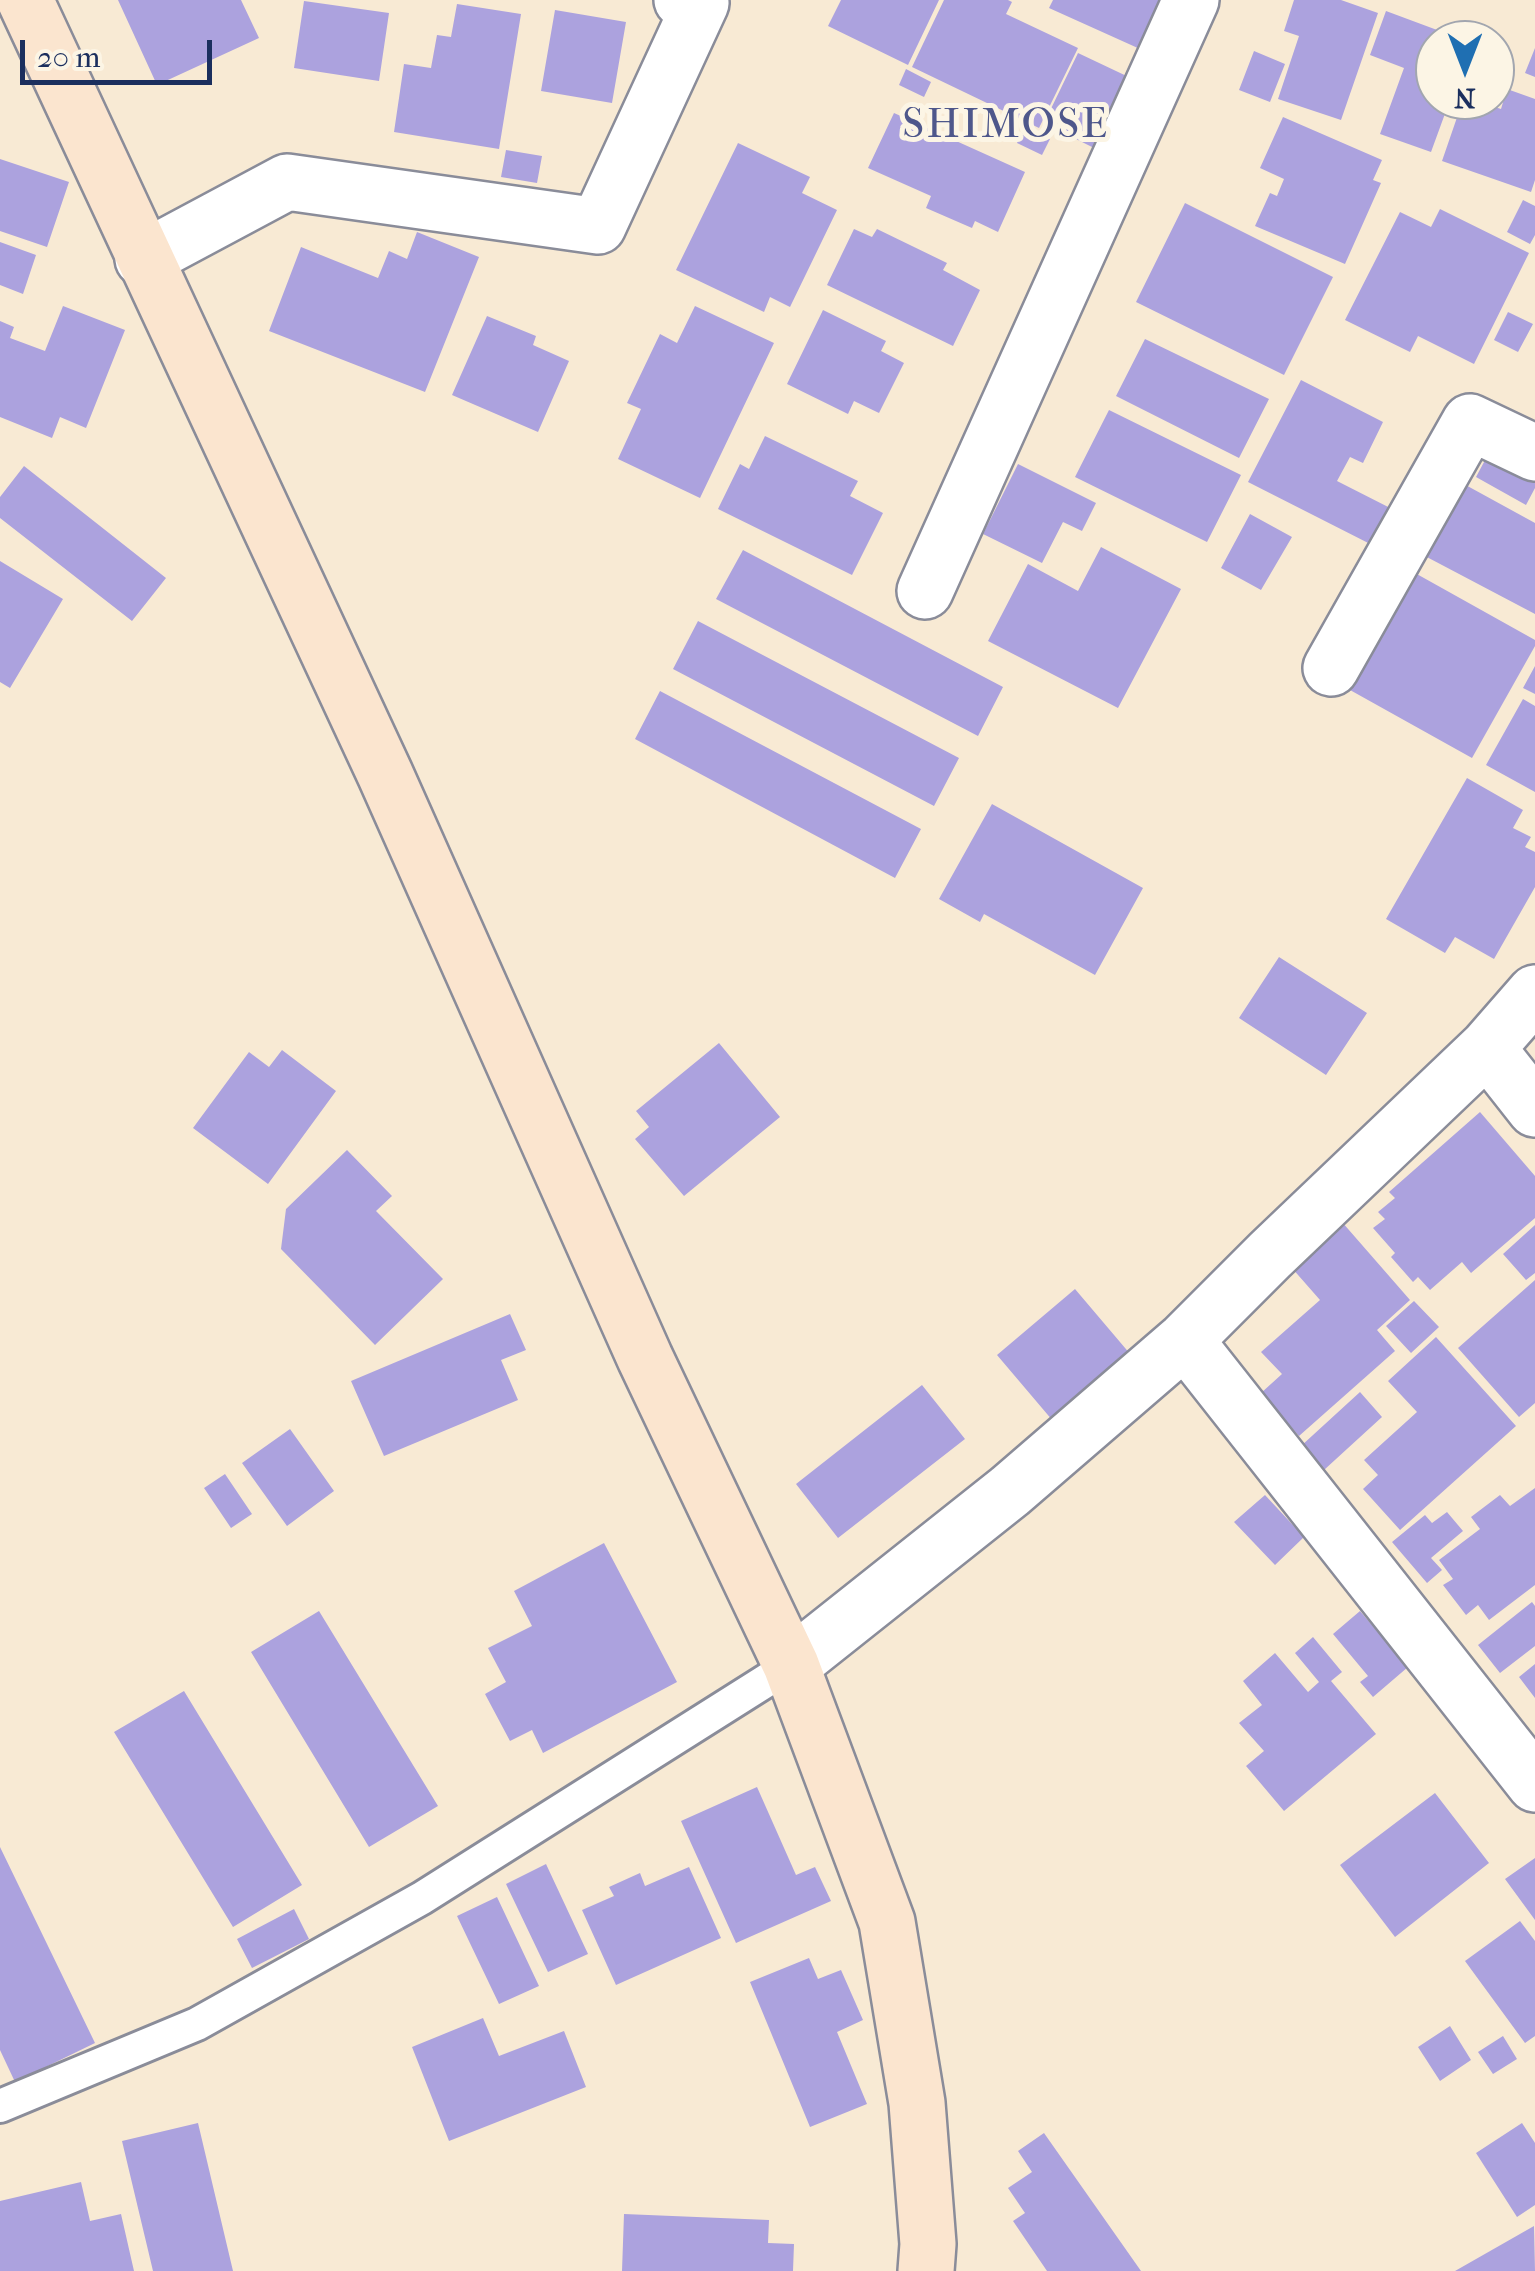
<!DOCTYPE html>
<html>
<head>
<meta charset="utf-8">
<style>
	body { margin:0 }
	#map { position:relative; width:1535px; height:2271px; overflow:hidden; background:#f8ead4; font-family:"IM FELL French Canon",serif }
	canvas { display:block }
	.north { position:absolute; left:1415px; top:20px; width:100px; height:100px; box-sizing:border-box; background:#fcf5e5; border:2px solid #a2a6af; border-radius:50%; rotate:180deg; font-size:28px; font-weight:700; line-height:40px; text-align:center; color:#1b2f5e }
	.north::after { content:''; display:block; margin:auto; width:35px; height:45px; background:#1f6fb2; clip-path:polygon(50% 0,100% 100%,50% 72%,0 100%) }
	.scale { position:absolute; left:20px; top:40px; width:192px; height:45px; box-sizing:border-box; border:5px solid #1b2f5e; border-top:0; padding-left:12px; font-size:30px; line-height:35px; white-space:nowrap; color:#1b2f5e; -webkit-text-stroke:8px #fcf5e5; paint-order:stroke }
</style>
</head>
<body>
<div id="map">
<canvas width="1535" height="2271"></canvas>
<div class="north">N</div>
<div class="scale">20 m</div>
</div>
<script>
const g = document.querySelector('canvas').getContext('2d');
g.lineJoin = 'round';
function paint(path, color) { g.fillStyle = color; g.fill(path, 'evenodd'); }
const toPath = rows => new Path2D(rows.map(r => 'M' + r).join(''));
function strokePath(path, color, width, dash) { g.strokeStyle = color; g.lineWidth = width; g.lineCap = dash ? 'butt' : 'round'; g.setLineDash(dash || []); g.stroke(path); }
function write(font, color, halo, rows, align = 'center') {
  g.font = font + ' "IM FELL French Canon",serif'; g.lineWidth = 10; g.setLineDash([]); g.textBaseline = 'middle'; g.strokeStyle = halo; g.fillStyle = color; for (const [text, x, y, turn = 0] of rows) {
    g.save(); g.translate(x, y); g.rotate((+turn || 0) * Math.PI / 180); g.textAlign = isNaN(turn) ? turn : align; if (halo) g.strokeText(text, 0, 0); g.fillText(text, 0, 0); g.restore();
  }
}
paint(toPath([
	[118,0,241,0,259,38,157,85],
	[841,0,939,0,908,65,828,26],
	[944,0,1008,0,1012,2,1006,14,1078,48,1039,128,912,67],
	[1053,0,1161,0,1140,49,1049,8],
	[1294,0,1341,0,1378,13,1341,120,1278,99,1299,36,1284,31],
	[304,1,389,13,379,81,294,68],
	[457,4,521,14,499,149,394,132,404,64,431,68,437,35,451,37],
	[555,10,626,22,612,103,541,91],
	[1386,11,1464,40,1435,40,1435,100,1450,100,1431,152,1380,134,1404,68,1370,55],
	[1535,48,1535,77,1525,73],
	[1254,51,1285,64,1270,102,1239,90],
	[1078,53,1135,80,1100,151,1044,123],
	[906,69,931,82,924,97,899,85],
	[1507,89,1535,99,1535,180,1531,192,1442,161,1463,100,1474,100,1501,109],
	[894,113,1025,172,998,232,975,221,972,228,926,208,931,196,868,168],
	[1283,117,1382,160,1373,180,1381,183,1345,264,1255,226,1270,193,1277,196,1284,179,1260,168],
	[1024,128,1050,139,1042,155,1017,143],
	[738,143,810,177,802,193,837,210,790,307,770,297,764,312,676,270],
	[506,150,542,156,537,183,501,177],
	[0,159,69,182,47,247,0,231],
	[1523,200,1535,206,1535,235,1530,244,1507,232],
	[1185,203,1333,277,1284,375,1136,302],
	[1440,209,1529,253,1474,364,1418,336,1410,352,1345,320,1400,212,1431,227],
	[854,229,872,237,877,229,947,263,943,270,980,290,953,346,827,285],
	[417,232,479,257,425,392,269,331,301,247,378,278,389,251,407,259],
	[0,242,36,255,23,294,0,285],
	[63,306,125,330,86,428,60,417,52,438,0,417,0,321,14,327,10,338,45,351],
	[695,306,774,343,700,498,618,459,641,409,627,403,660,334,677,343],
	[823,310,886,341,881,351,904,363,879,413,854,401,848,414,787,384],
	[1508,312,1533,324,1518,352,1494,340],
	[487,316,536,336,533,345,569,361,538,432,452,395],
	[1145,339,1269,399,1239,458,1116,396],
	[1301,380,1383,422,1363,463,1350,457,1337,481,1400,513,1382,550,1248,482],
	[1109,410,1241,475,1207,542,1075,477],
	[765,436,858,481,850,496,883,513,852,575,718,509,740,464,749,469],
	[1491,449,1535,474,1535,488,1526,505,1476,477],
	[1018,464,1096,503,1082,531,1063,522,1042,563,983,534],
	[24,466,166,578,132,621,0,518,0,497],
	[1462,483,1535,523,1535,614,1423,555],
	[1250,514,1292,537,1261,590,1221,568],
	[1101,547,1181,589,1118,708,988,641,1028,564,1078,591],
	[743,550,1003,687,978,736,716,599],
	[0,561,63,599,10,688,0,682],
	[1415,573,1535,640,1535,646,1472,758,1350,690],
	[698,621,959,758,934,806,673,669],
	[1535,666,1535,694,1523,688],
	[660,691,921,829,895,878,635,739],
	[1523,699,1535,706,1535,792,1486,765],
	[1467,778,1523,810,1513,828,1531,837,1525,847,1535,852,1535,887,1494,959,1455,937,1445,953,1386,919],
	[992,804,1143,888,1095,975,984,914,980,922,939,899],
	[1279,957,1367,1013,1326,1075,1239,1018],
	[719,1043,780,1117,684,1196,635,1139,649,1127,636,1111],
	[282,1050,336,1091,268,1184,193,1128,249,1052,269,1067],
	[1480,1112,1535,1176,1535,1218,1471,1273,1462,1262,1430,1290,1418,1277,1413,1282,1391,1257,1395,1253,1373,1228,1385,1219,1378,1212,1395,1198,1389,1192],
	[347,1150,392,1196,376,1211,443,1279,375,1345,281,1249,286,1209],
	[1335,1214,1410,1300,1377,1330,1395,1351,1299,1436,1261,1393,1282,1374,1261,1352,1320,1300,1284,1259],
	[1535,1225,1535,1273,1526,1280,1503,1254],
	[1535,1280,1535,1403,1519,1417,1458,1348],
	[1075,1289,1131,1355,1053,1421,997,1355],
	[1414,1301,1439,1327,1411,1353,1386,1326],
	[510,1314,526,1350,501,1360,518,1400,384,1456,351,1381],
	[1436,1337,1516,1426,1400,1530,1363,1489,1378,1475,1364,1460,1417,1412,1388,1381],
	[922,1385,965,1439,838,1538,796,1484],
	[1360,1392,1382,1417,1324,1470,1301,1446],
	[290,1429,334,1491,287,1526,242,1463],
	[225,1474,252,1514,231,1528,204,1488],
	[1535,1488,1535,1585,1489,1620,1478,1605,1466,1615,1443,1585,1453,1579,1439,1560,1480,1529,1471,1517,1500,1495,1510,1506],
	[1265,1495,1304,1537,1275,1565,1234,1522],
	[1447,1512,1463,1531,1431,1558,1442,1570,1427,1583,1392,1542,1425,1515,1432,1523],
	[604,1543,677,1682,543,1753,532,1730,510,1741,485,1694,506,1682,488,1648,532,1626,514,1591],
	[1532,1602,1535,1606,1535,1646,1500,1673,1478,1645],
	[319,1611,438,1806,369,1847,251,1652],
	[1360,1611,1408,1667,1373,1697,1360,1682,1368,1676,1333,1634],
	[1313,1637,1342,1672,1331,1681,1376,1734,1284,1811,1246,1766,1264,1751,1239,1723,1262,1705,1243,1681,1275,1653,1308,1692,1319,1682,1295,1653],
	[1535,1664,1535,1698,1519,1677],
	[184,1691,302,1885,233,1927,114,1732],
	[757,1787,796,1875,815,1867,831,1901,736,1943,681,1821],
	[1435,1793,1489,1863,1395,1937,1340,1865],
	[0,1847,95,2043,15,2082,0,2050],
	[1535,1858,1535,1920,1505,1879],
	[546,1864,588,1954,548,1972,506,1884],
	[689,1867,721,1938,616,1985,582,1910,614,1896,609,1887,640,1873,645,1886],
	[497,1897,539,1986,499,2004,457,1916],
	[294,1909,309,1939,252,1968,237,1939],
	[1520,1921,1535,1941,1535,2036,1525,2043,1465,1961],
	[809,1958,818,1979,841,1970,863,2020,837,2032,867,2104,810,2127,750,1982],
	[483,2018,499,2056,564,2031,586,2087,449,2141,412,2047],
	[1450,2026,1471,2060,1440,2081,1418,2047],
	[1503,2036,1517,2059,1493,2074,1478,2052],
	[198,2123,233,2271,153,2271,122,2141],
	[1522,2123,1535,2143,1535,2205,1517,2217,1476,2153],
	[1044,2133,1141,2271,1047,2271,1013,2221,1025,2213,1008,2188,1032,2172,1018,2151],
	[81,2182,90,2221,121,2214,134,2271,0,2271,0,2201],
	[624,2214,769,2220,768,2243,794,2244,793,2271,622,2271],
	[1534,2226,1535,2271,1455,2271]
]), '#aca2de');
const lane = toPath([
	[0,2106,197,2024,422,1898,791,1665]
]);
const street = toPath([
	[143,259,287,182,598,226,701,3,682,0],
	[925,591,1191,0],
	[1331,668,1470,422,1535,453],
	[1487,1048,1535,1109],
	[1185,1340,1535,1784],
	[791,1665,1010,1491,1185,1340,1270,1255,1487,1048,1535,993]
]);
const secondary = toPath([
	[25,0,385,774,645,1358,791,1665,887,1922,917,2103,928,2244,926,2271]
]);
strokePath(lane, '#8a8c99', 38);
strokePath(street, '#8a8c99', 60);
strokePath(secondary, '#8a8c99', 60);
strokePath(lane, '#fff', 32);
strokePath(street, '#fff', 55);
strokePath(secondary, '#fbe5cf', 55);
g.letterSpacing = '2.5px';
write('42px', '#4e578b', '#fcf5e5', [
	["SHIMOSE",1006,127]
]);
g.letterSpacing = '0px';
</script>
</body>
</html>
